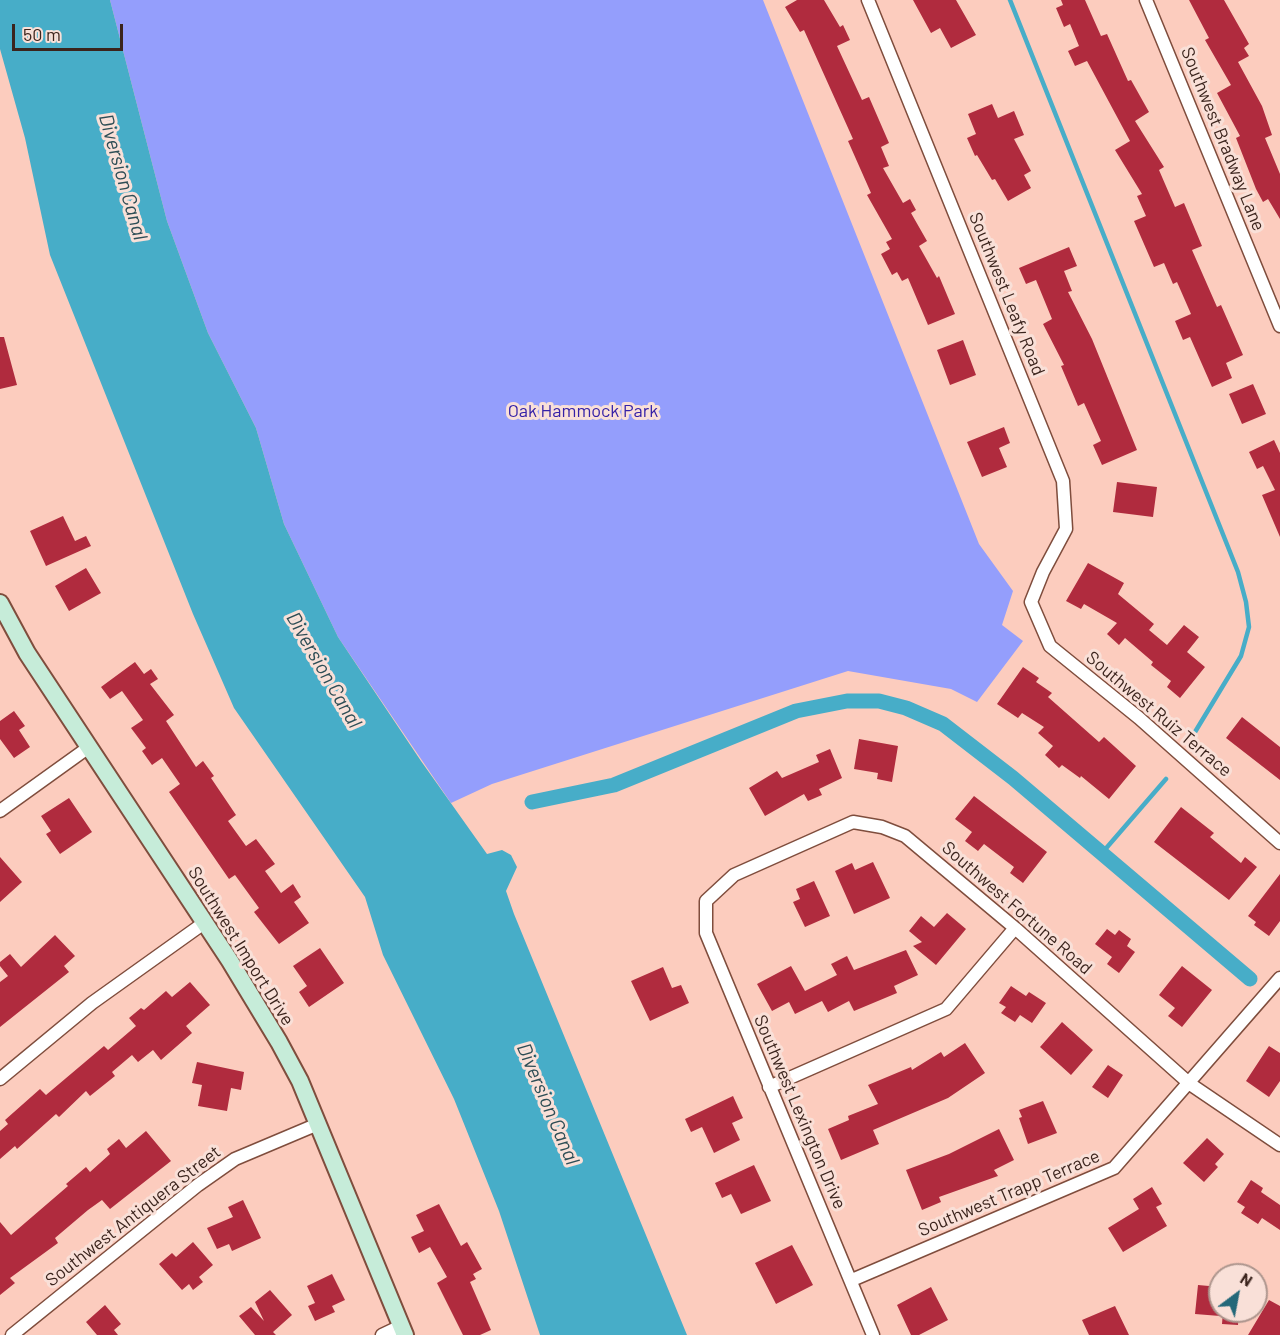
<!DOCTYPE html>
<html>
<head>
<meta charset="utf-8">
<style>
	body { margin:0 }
	#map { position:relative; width:1280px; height:1335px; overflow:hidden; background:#fcccbe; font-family:Barlow,sans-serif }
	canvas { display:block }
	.north { position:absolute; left:1208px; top:1263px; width:60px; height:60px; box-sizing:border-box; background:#f9e0d8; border:2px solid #ad958d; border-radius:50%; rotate:32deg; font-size:16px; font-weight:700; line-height:24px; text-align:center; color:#3b241d }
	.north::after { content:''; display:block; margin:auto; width:21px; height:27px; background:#246879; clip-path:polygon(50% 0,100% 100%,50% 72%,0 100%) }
	.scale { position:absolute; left:12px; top:24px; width:111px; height:27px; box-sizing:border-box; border:3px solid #3b241d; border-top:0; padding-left:8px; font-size:18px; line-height:21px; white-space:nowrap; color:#3b241d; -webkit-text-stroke:4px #f9e0d8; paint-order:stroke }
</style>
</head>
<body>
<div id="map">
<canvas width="1280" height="1335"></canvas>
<div class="north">N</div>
<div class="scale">50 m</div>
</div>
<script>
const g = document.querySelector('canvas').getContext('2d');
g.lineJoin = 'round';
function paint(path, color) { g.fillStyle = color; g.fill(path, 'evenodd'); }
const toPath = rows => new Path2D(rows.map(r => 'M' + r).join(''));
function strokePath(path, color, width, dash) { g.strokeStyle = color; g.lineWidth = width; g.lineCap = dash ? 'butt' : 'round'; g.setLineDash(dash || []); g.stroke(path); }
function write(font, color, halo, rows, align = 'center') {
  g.font = font + ' Barlow,sans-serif'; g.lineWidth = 6; g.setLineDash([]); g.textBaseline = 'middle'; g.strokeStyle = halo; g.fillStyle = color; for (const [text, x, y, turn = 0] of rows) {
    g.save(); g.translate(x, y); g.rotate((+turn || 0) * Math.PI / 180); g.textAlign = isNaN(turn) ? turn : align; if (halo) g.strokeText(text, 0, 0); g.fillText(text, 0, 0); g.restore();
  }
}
paint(toPath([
	[110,0,763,0,979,544,1013,591,1002,625,1023,641,977,702,951,689,848,671,492,784,451,803,338,637,284,524,256,428,208,333,167,221]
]), '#949efc');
paint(toPath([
	[0,0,110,0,167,221,208,333,256,428,284,524,338,637,421,761,487,854,502,850,511,855,517,867,506,891,514,914,687,1335,540,1335,499,1211,454,1099,383,955,365,897,234,708,193,614,50,255,25,138,0,49]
]), '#47adc8');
strokePath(toPath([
	[1010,0,1238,572,1246,602,1249,627,1241,656,1195,732],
	[1102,853,1166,779]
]), '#47adc8', 4.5);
strokePath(toPath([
	[532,802,614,785,796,711,847,701,879,701,906,708,943,724,1013,778,1250,979]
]), '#47adc8', 15);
paint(toPath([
	[797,0,824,0,840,27,843,25,850,40,837,46,862,100,869,97,889,143,881,147,889,166,883,168,903,203,910,199,916,210,911,213,927,241,919,246,937,278,939,276,955,314,928,325,908,278,902,281,897,272,892,275,881,254,890,249,886,242,892,239,867,195,871,193,848,141,853,139,804,30,800,32,785,7],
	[913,0,956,0,976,35,951,48,940,28,931,33],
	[1061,0,1085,0,1101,36,1107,34,1128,81,1131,80,1149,112,1135,121,1164,167,1159,170,1175,207,1184,203,1202,246,1192,250,1217,307,1221,305,1243,355,1226,363,1232,378,1212,387,1190,337,1183,340,1175,321,1191,314,1177,282,1173,284,1164,263,1154,267,1134,221,1146,216,1137,196,1142,194,1115,150,1130,141,1087,61,1075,66,1068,51,1079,46,1070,24,1064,27,1056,8,1063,5],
	[1189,0,1224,0,1249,44,1244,48,1249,56,1238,62,1262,106,1272,135,1265,138,1280,174,1280,219,1268,199,1263,202,1256,189,1236,138,1240,136,1217,93,1231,85,1205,40,1209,38],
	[992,104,998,118,1014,111,1024,135,1014,139,1031,171,1024,175,1031,188,1008,201,995,179,992,180,977,155,975,156,967,138,976,134,968,114],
	[1069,247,1077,266,1064,271,1072,291,1068,292,1092,339,1137,450,1102,465,1093,445,1101,441,1084,403,1078,406,1061,366,1064,365,1043,324,1052,319,1036,280,1026,284,1019,268],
	[0,337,4,337,17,385,0,389],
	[963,340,976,375,950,385,937,350],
	[1253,384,1266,414,1242,424,1229,394],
	[1004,427,1010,443,999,448,1007,467,982,477,967,442],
	[1274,440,1280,453,1280,537,1262,495,1275,490,1263,466,1257,469,1249,452],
	[1117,482,1157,487,1153,517,1113,512],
	[63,516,75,541,86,536,91,546,46,566,30,531],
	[1088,563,1124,583,1118,594,1154,624,1149,630,1167,645,1184,625,1199,637,1187,652,1205,667,1180,698,1167,687,1171,681,1151,665,1153,662,1125,638,1119,645,1107,634,1117,623,1084,604,1081,609,1066,601],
	[86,568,101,593,69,611,55,586],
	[135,662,144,674,151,669,158,679,150,684,174,715,166,721,196,767,203,761,214,776,211,778,236,815,228,821,246,846,256,839,275,864,265,871,281,893,293,884,301,897,294,902,309,923,279,944,254,912,259,908,235,875,229,879,169,792,180,784,162,758,152,765,142,751,146,748,131,728,143,720,122,691,110,699,101,687],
	[1023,667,1039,678,1036,682,1052,693,1048,697,1099,742,1104,737,1136,766,1109,799,1081,776,1080,778,1062,765,1059,768,1045,755,1053,746,1038,733,1044,727,1022,713,1018,718,997,704],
	[14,711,25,726,19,730,30,747,14,758,0,739,0,721],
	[1242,717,1280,747,1280,780,1226,738],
	[859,739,898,746,892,782,877,779,878,773,854,769],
	[830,749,842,778,819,789,822,795,808,801,804,794,765,816,749,788,777,771,782,778,819,762,816,755],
	[974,796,1047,852,1023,883,1010,873,1014,867,984,844,978,851,965,841,972,832,955,819],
	[69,798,92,832,60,854,46,834,51,831,41,816],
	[1181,807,1214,833,1210,837,1241,863,1245,857,1257,867,1229,900,1154,842],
	[0,857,22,882,0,902],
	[873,862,890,898,854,914,835,871,852,863,855,870],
	[1280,874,1280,921,1269,936,1254,925,1256,922,1248,916],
	[814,881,830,916,805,927,793,902,800,899,796,889],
	[947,913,966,929,936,965,913,946,922,942,909,931,921,916,934,927],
	[1107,929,1115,935,1119,930,1131,939,1127,946,1135,952,1119,973,1107,964,1112,957,1095,944],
	[55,935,75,956,64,966,69,972,0,1027,0,982,8,976,0,966,0,962,10,954,21,967],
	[320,948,344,983,309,1007,299,992,307,986,293,966],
	[906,950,918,975,894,986,897,993,854,1011,849,1001,828,1012,822,1001,795,1014,789,1002,772,1011,757,984,791,966,805,991,837,975,831,964,847,956,854,970],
	[1182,966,1212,990,1182,1027,1168,1016,1175,1008,1159,995],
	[663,967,672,988,681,985,689,1003,650,1021,631,981],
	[190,982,210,1005,186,1026,192,1033,161,1060,153,1050,138,1062,132,1055,112,1072,115,1076,90,1096,86,1091,59,1117,56,1114,17,1149,15,1146,0,1159,0,1131,8,1124,5,1120,40,1089,46,1095,104,1046,108,1050,136,1026,129,1018,141,1008,144,1010,166,991,172,997],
	[1011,986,1026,996,1029,992,1046,1003,1032,1023,1020,1015,1015,1022,1001,1013,1006,1007,999,1003],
	[1062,1022,1093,1050,1071,1075,1040,1047],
	[965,1043,985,1073,948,1098,873,1130,879,1144,841,1160,828,1129,849,1120,848,1116,878,1104,868,1085,911,1067,912,1070,941,1052,944,1057],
	[1269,1046,1280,1053,1280,1081,1269,1097,1246,1081],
	[197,1062,244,1072,241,1090,231,1088,227,1111,198,1106,202,1085,192,1083],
	[1108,1065,1123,1075,1108,1098,1092,1087],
	[733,1096,743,1118,732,1123,740,1140,714,1153,702,1127,691,1132,685,1119],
	[1043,1101,1057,1133,1028,1144,1019,1118,1022,1117,1019,1110],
	[999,1129,1014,1160,994,1170,998,1176,939,1197,941,1202,922,1210,906,1170,949,1154],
	[146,1131,171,1161,110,1209,102,1200,88,1210,55,1238,58,1243,10,1278,15,1283,0,1295,0,1222,11,1235,68,1186,66,1184,86,1167,90,1172,110,1154,107,1149,119,1139,126,1148],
	[1207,1138,1224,1154,1215,1164,1218,1167,1204,1182,1183,1163],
	[754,1165,771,1201,741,1214,731,1194,722,1198,715,1183],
	[1251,1180,1263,1188,1261,1192,1280,1205,1280,1230,1262,1218,1258,1224,1241,1213,1245,1207,1237,1202],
	[1152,1187,1162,1204,1156,1207,1167,1226,1123,1252,1108,1228,1139,1209,1133,1199],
	[243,1200,261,1238,232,1251,229,1244,217,1249,207,1228,233,1217,228,1207],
	[439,1204,461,1246,467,1242,482,1269,473,1274,476,1279,470,1282,491,1330,480,1335,463,1335,437,1283,447,1277,430,1247,419,1253,411,1237,424,1231,416,1215],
	[193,1242,213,1265,199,1277,203,1282,193,1290,189,1284,182,1290,159,1264,172,1253,176,1257],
	[792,1245,813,1285,776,1304,755,1263],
	[332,1274,345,1300,332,1306,335,1312,315,1321,308,1306,315,1303,307,1286],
	[1198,1285,1220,1287,1220,1316,1195,1314],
	[931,1287,948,1320,919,1335,911,1335,897,1305],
	[270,1290,292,1315,273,1332,276,1335,255,1335,239,1316,251,1307,264,1321,255,1302],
	[1269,1300,1280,1306,1280,1335,1248,1335],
	[105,1305,121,1324,114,1330,118,1335,97,1335,86,1322],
	[1115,1306,1129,1335,1089,1335,1082,1320],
	[1223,1311,1239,1311,1238,1325,1222,1324]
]), '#b02b3e');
const street = toPath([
	[868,0,1063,481,1066,529,1043,572,1031,602,1050,646,1139,718,1280,843],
	[1146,0,1280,326],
	[0,811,89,747],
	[0,1079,92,1003,204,923],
	[769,1087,946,1009,1015,928],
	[852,1280,1114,1168,1280,978],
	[12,1335,198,1185,235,1159,318,1124],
	[382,1335,401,1326],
	[873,1335,706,933,706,901,734,875,853,822,882,827,905,836,1015,928,1190,1084,1280,1145]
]);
const secondary = toPath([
	[0,603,27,653,230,961,279,1042,300,1081,405,1335]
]);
strokePath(street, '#7f4d3d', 15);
strokePath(secondary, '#7f4d3d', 20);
strokePath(street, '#fff', 12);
strokePath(secondary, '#c6ecd9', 16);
write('18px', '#3b241d', '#f9e0d8', [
	["Southwest Bradway Lane",1223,139,68],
	["Southwest Leafy Road",1007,294,68],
	["Southwest Ruiz Terrace",1159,714,40],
	["Southwest Fortune Road",1017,908,41],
	["Southwest Import Drive",241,946,58],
	["Southwest Lexington Drive",800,1112,67],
	["Southwest Trapp Terrace",1009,1193,-23],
	["Southwest Antiquera Street",133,1216,-38]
]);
write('18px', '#3521a7', '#f9e0d8', [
	["Oak Hammock Park",583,411]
]);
write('italic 20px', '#2d4d55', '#f9e0d8', [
	["Diversion Canal",123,177,74],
	["Diversion Canal",324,670,60],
	["Diversion Canal",548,1104,67]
]);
</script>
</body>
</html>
